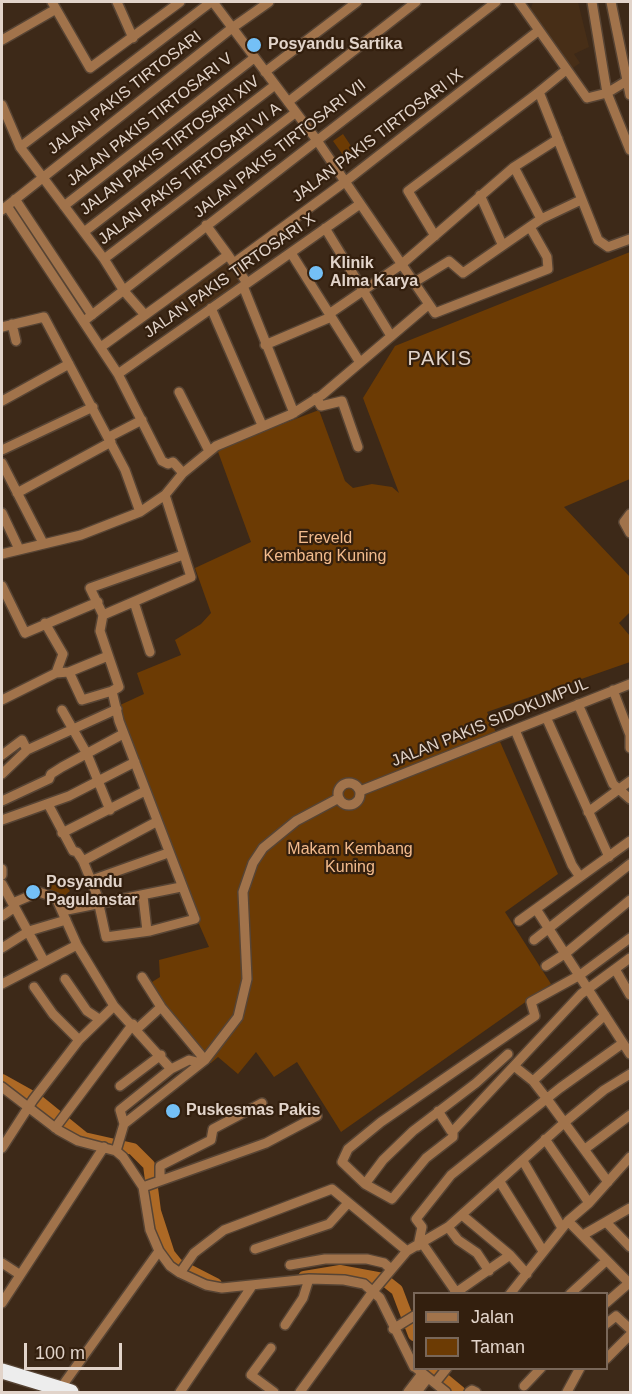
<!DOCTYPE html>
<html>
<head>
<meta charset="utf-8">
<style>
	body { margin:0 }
	#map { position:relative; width:632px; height:1394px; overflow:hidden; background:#3d2918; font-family:Arial,sans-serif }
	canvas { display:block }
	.frame { position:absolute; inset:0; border:3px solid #e2d4ca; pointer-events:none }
	.legend { position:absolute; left:413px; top:1292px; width:195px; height:78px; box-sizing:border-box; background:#331f0e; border:2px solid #796759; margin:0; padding:8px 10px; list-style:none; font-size:18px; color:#e2d4ca }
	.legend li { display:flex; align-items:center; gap:12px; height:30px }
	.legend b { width:30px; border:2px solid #796759 }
	.scale { position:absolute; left:24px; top:1343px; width:98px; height:27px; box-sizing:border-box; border:3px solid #e2d4ca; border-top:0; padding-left:8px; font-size:18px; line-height:21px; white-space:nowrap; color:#e2d4ca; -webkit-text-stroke:4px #331f0e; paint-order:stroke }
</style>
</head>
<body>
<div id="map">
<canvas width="632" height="1394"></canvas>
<div class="frame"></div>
<ul class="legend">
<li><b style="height:8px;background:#a1734b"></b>Jalan</li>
<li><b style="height:16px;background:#6c3b04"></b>Taman</li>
</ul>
<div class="scale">100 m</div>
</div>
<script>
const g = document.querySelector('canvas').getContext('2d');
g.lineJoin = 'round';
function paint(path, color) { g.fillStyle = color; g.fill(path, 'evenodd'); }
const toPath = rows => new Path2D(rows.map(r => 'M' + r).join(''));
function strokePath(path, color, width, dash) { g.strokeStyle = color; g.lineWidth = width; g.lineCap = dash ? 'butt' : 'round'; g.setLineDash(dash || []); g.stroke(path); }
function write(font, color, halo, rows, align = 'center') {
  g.font = font + ' Arial,sans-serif'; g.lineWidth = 4.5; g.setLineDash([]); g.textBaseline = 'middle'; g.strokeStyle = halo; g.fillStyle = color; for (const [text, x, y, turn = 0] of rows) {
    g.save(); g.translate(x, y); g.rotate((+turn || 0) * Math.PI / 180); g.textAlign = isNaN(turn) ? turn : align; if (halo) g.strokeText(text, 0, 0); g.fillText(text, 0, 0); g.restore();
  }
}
paint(toPath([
	[533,2,578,2,589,47,574,54,580,63,569,71,530,11],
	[226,259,243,280,190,319,184,312,177,316,167,302]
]), '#472e17');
paint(toPath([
	[343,134,357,155,348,162,333,141],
	[630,252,630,479,564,507,630,577,630,612,619,623,630,636,630,662,487,712,558,874,505,912,551,984,341,1132,297,1062,274,1077,256,1052,238,1074,218,1057,211,1063,205,1063,153,992,152,982,160,977,159,960,209,947,185,892,118,706,144,694,137,673,181,655,175,640,201,624,211,613,195,568,251,542,217,449,319,410,345,481,353,488,372,484,392,487,399,493,363,398,395,346],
	[56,874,70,891,59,900,48,889,51,885,47,881]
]), '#6c3b04');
strokePath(toPath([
	[2,1080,36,1099,84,1138,133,1149,149,1165,155,1211,169,1254,177,1264,216,1284],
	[304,1277,340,1271,383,1279,397,1290,414,1335],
	[431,1368,460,1392]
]), '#ad6925', 12);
const minor = toPath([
	[52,2,90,68,180,2],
	[117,2,133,38],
	[213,2,316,139,435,313,548,269,547,257,530,227],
	[519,2,587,98,607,93,630,79],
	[592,2,607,93,630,150],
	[611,2,630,95],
	[2,40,56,9],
	[566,70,539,92,598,240,608,247,630,239],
	[265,72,357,2],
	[288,102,416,2],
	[2,105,20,147,104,259,124,291,145,315],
	[20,147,211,2],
	[514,167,541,219],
	[480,195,502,244],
	[15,199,92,315],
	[7,206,118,374,162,461,168,464,173,462,183,473],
	[64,206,254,58],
	[2,210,232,28,269,2],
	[206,225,228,255],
	[325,228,391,336],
	[84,232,275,85],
	[435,236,408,191,539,92],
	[291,253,359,361],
	[104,259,295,113],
	[234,263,346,181,538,31],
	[413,283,449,261,463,273,541,219,581,200],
	[243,286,294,413],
	[211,308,262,425],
	[329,314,402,264,514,167,558,139],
	[84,321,496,2],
	[12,324,16,341],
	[2,327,44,317,125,470,140,512],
	[265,345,331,317],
	[101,347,228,255,247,283],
	[118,374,360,204],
	[179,392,209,451],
	[316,398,321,406,342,401,358,447],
	[2,401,69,364],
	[109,437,142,420],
	[2,450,93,407],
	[2,463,43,543],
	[17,493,111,442],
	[2,513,19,549],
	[630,514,624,522,630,533],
	[2,554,81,535,140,512,165,495,183,473,216,446,292,414,322,395,428,305],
	[2,586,25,633,98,602],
	[134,602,150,652],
	[103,615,191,577,165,495],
	[45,623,63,654,56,673],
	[69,672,82,700,112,691],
	[613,690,630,735],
	[2,700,56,673,69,672,108,656],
	[578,704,613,784,630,799],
	[62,710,87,754,110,810],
	[546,717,609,857],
	[515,730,572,865,580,877],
	[630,735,630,748],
	[2,755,22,740,27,750],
	[2,774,27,750,117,709],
	'338 794a11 11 0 1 1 22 0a11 11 0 1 1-22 0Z',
	[360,791,630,684],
	[2,801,49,779,51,774,62,767,123,734],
	[48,804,73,851,77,852,83,861,101,905],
	[588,812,630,781],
	[2,820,69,796,135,762],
	[62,833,145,791],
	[83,861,156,822],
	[2,869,2,875],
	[92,880,168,853],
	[2,884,44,961],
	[143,896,147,931],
	[13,903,39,892,56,898,77,945,114,1006,171,1069],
	[99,905,106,937,150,931,195,919,119,721,112,691,119,687,100,631,103,615,90,588,183,555],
	[536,909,630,1054],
	[62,911,181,887],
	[2,916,15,907],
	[519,921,630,841],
	[534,940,630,864],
	[2,948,29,931,66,920],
	[546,966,566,953,630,900],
	[615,969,630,995],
	[142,977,161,1007,205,1060],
	[65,979,87,1011,99,1019],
	[2,984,77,945],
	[34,987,53,1014,79,1040],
	[137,1029,161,1007],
	[514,1066,533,1081,547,1099,608,1182],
	[533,1081,605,1015],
	[120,1086,161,1055],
	[2,1087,58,1130,78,1141,116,1151,123,1157,143,1187,150,1230,159,1251,170,1266,180,1273,206,1285,222,1288,309,1279,344,1280,364,1284,380,1298,414,1367],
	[438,1111,451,1131,454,1130,581,994,630,958],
	[124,1124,120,1110,171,1069,189,1060,201,1063],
	[55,1128,133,1024],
	[453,1131,453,1137,426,1158,392,1199,365,1184,342,1162,348,1149,381,1122,535,1016,531,1002,580,975,630,938],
	[545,1139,589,1203],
	[2,1148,33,1100,79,1040,114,1006],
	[585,1149,630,1115],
	[116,1151,124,1124,205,1060,238,1017,247,979,243,892,253,863,263,848,296,821,339,798],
	[523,1161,562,1228],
	[160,1180,160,1166,211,1140,213,1129,262,1103],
	[500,1182,543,1251],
	[365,1184,383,1160,413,1131,476,1083,508,1054],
	[143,1187,266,1143,317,1116],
	[462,1215,510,1255,527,1274],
	[568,1221,630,1284],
	[606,1222,630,1247],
	[448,1227,458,1240,477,1253,489,1271],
	[583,1235,630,1208],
	[422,1243,456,1292],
	[418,1246,422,1227,416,1219,451,1175,560,1088,623,1043],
	[255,1249,329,1224,348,1203],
	[2,1263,19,1274],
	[290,1265,325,1259,367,1259,384,1263,391,1269],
	[180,1273,194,1253,224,1230,332,1189,407,1251],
	[454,1294,510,1255],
	[510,1294,568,1221,589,1203,630,1157],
	[570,1294,606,1261],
	[2,1303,104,1147],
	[606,1303,629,1283],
	[606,1324,616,1316,630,1329],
	[285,1325,303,1298,309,1279],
	[393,1329,414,1316],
	[271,1348,251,1375,274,1392],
	[606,1359,630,1335],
	[416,1368,446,1392],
	[435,1383,447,1368],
	[524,1386,541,1368],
	[60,1389,159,1251],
	[180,1392,252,1286],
	[300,1392,374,1290,407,1251,448,1227,565,1122,604,1090,630,1074],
	[408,1392,421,1375],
	[417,1392,427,1379],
	[469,1392,472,1390,476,1392],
	[567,1392,580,1368]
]);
const highway = toPath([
	[2,1371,71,1392]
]);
strokePath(minor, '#574434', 12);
strokePath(highway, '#574434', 18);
strokePath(minor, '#a1734b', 9);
strokePath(highway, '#ededed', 15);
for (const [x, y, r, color] of [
	[254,45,8,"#74c0f6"],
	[316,273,8,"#74c0f6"],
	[33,892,8,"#74c0f6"],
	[173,1111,8,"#74c0f6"]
]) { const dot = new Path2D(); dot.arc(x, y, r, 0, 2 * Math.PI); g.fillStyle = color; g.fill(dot); strokePath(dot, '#331f0e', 2); }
write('bold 16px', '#e2d4ca', '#331f0e', [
	["Posyandu Sartika",268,45],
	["Klinik",330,264],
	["Alma Karya",330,282],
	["Posyandu",46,883],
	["Pagulanstar",46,901],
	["Puskesmas Pakis",186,1111]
], 'left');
write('16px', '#e2d4ca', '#331f0e', [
	["JALAN PAKIS TIRTOSARI",125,93,-38],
	["JALAN PAKIS TIRTOSARI V",150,120,-38],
	["JALAN PAKIS TIRTOSARI IX",378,136,-37],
	["JALAN PAKIS TIRTOSARI XIV",170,146,-37],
	["JALAN PAKIS TIRTOSARI VII",280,149,-38],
	["JALAN PAKIS TIRTOSARI VI A",190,174,-37],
	["JALAN PAKIS TIRTOSARI X",230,276,-35],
	["JALAN PAKIS SIDOKUMPUL",490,723,-22]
]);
write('16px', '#f3bb8d', '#331f0e', [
	["Ereveld",325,539],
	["Kembang Kuning",325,557],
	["Makam Kembang",350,850],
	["Kuning",350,868]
]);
g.letterSpacing = '1.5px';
write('20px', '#e2d4ca', '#331f0e', [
	["PAKIS",440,359]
]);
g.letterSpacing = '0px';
</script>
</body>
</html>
